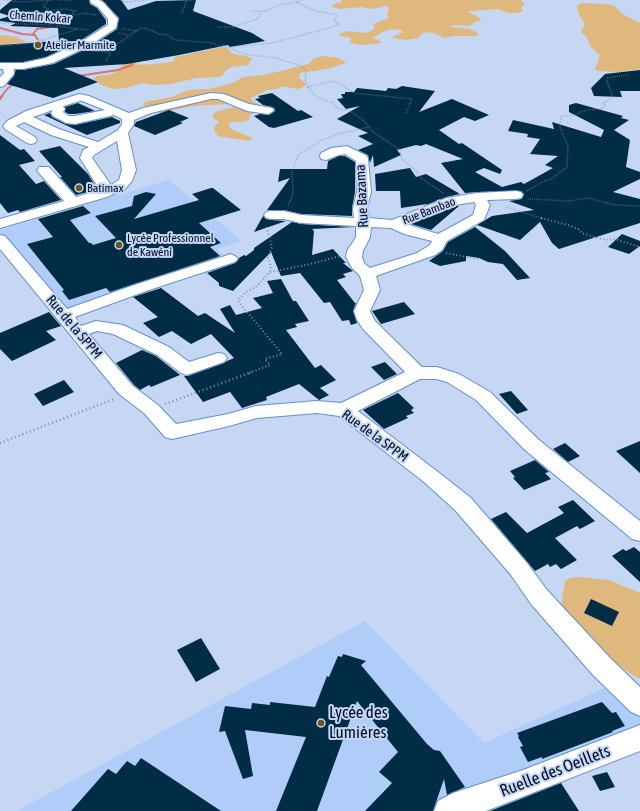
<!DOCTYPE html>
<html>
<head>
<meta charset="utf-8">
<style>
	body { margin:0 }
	canvas { display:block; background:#c5d7f3 }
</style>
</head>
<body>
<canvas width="640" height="811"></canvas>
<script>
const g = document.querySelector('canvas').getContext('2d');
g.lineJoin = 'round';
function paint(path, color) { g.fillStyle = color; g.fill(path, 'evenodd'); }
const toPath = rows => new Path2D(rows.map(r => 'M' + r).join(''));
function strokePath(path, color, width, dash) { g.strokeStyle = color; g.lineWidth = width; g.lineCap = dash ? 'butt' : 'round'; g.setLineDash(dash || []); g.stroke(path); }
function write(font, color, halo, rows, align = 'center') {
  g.font = font + ' "Asap Condensed",sans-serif'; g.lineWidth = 4; g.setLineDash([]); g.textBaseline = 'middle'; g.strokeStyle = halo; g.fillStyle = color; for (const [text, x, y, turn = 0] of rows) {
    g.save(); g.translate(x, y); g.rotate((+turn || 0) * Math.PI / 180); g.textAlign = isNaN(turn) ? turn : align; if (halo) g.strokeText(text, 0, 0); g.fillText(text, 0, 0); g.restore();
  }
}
paint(toPath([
	[169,180,221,223,241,241,217,249,224,255,65,311,0,233,0,230],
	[365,621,484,743,611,685,640,714,640,732,437,811,17,811]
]), '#b0cdfa');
paint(toPath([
	[341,0,521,0,525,5,521,8,523,11,518,13,509,13,498,9,471,11,468,12,479,17,481,20,473,23,470,26,454,25,449,27,470,29,479,34,477,36,453,36,444,38,434,33,424,32,418,38,406,40,393,38,392,37,403,32,400,30,391,29,385,31,372,38,379,40,382,43,361,45,350,43,351,38,341,36,339,34,348,31,366,33,373,30,375,28,373,24,389,18,387,15,389,8,385,6,374,9,361,7,340,9,332,7,333,4,342,2],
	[582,3,604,4,615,6,622,14,640,23,640,69,619,72,598,71,595,69,600,55,591,47,586,36,581,32,585,24,580,16,577,8,578,5],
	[0,35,16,37,27,42,0,45],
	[222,47,227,48,233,54,246,56,253,59,249,62,250,63,249,65,231,67,224,72,223,75,220,77,196,78,171,84,153,85,142,83,125,88,113,89,99,84,98,81,93,79,97,76,109,75,121,70,121,64,135,61,137,64,140,65,165,63,174,61,174,58,176,57],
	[324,56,339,58,346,63,327,69,300,73,299,78,306,84,304,87,297,89,282,86,278,89,267,90,251,98,251,100,264,107,252,114,249,117,249,120,243,122,231,122,229,125,231,129,253,138,249,141,218,136,214,130,214,127,219,122,212,117,215,112,238,106,230,104,193,106,161,113,149,110,143,105,145,102,172,97,188,90,209,89,233,83,243,77,264,75,305,65,310,63,314,58],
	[578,577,609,580,640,593,640,679,616,665,560,612,565,581,570,578]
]), '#deb87c');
strokePath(toPath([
	[0,28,22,34,35,35,39,42,43,43,41,45],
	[33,34,37,29,50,27],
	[78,76,118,70,132,65,132,59],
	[17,78,15,72,22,65,22,57],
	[1,97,8,88,16,83]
]), '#d87477', 2);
strokePath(toPath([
	[0,99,2,96]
]), '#d87477', 2.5);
paint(toPath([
	[12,0,89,0,90,4,97,8,106,20,106,24,80,41,46,57,23,62,0,62,0,45,59,41,58,28,10,26,16,23,0,21,0,19,10,16,0,13,0,10],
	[102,0,121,0,128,10,156,1,196,0,193,11,252,33,265,41,230,47,228,45,179,55,127,64,64,68,98,82,53,98,7,84,14,76,16,70,23,70,54,64,90,47,117,29,119,18],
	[640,70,640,91,620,91,622,97,594,96,591,88,605,74],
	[402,86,435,91,419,112,452,99,489,115,475,121,464,117,439,130,459,144,462,143,502,170,500,174,484,168,475,172,502,187,521,182,524,184,553,168,545,165,558,156,530,154,540,139,527,137,528,134,508,131,513,120,554,129,552,122,601,137,604,130,569,112,569,105,576,103,623,116,621,118,629,120,614,130,630,140,626,167,640,172,640,179,613,192,640,199,640,223,559,249,552,243,540,222,520,240,477,225,492,216,534,210,509,201,522,199,524,194,521,191,477,192,465,193,441,163,463,159,426,144,421,146,416,145,397,150,401,155,374,167,373,155,370,163,368,155,358,150,373,144,358,136,368,133,337,119,360,106,346,109,337,99,343,98,341,94,345,94,345,92,354,92,357,88,386,91,388,88,396,89],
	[272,93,298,111,301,110,313,117,274,128,269,127,254,116,260,114,269,115,275,111,275,109,272,107,263,105,255,99,260,98,258,96],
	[78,103,95,111,75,114,69,114,65,112,65,107],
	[169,110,189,118,180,122,183,123,155,135,134,126,136,122],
	[50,113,52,117,66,124,75,125,112,117,120,121,120,123,87,135,44,115],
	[0,135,20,150,24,149,35,161,19,165,36,184,44,181,61,200,20,212,18,210,8,213,0,203],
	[60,146,88,174,96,187,95,190,76,195,60,177,62,177,39,151],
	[339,156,345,156,355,162,355,192,352,208,352,216,301,214,284,210,267,210,290,178,278,182,280,169,327,169,328,161],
	[410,168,416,177,426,174,460,194,446,197,426,205,427,204,401,208,400,191,376,191,375,174],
	[211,188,213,188,241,210,199,223,221,243,210,247,220,256,110,292,106,288,69,300,62,291,64,290,27,244,53,237,38,219,83,206,91,213,70,220,89,243,91,243,93,245,116,238,95,216,132,206,134,196,146,192,156,194,134,219,199,200,192,194],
	[455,206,459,206,431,230,411,224],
	[263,216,266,219,271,220,286,221,254,232],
	[292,222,301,224,354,227,312,229,314,231,312,255,333,249,346,263,343,263,353,271,343,274,346,277,337,280,355,303,356,303,353,311,357,323,351,325,349,320,342,321,330,302,324,303,300,273,281,276,271,252,233,291,219,286,219,283,207,273,235,263,239,258,244,255,246,256,254,250,254,248],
	[475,227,505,251,530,278,517,280,503,264,488,262,479,258,466,256,466,261,440,266,429,261,443,251,448,242],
	[622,234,640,241,640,246,629,254,608,247],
	[281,279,293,301,296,301,309,321,295,324,297,327,286,330,315,368,321,365,336,380,320,388,329,395,319,400,299,384,266,397,267,400,242,408,230,392,203,402,184,376,188,376,224,363,227,361,234,358,211,334,191,344,172,331,159,337,143,323,158,317,133,297,161,288,198,316,205,313,235,333,220,309,230,305,236,315,262,308,253,298,273,293,267,281],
	[404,302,415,314,381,324,372,311],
	[49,312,61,326,46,331,56,340,12,361,0,349,0,333],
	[142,350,156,356,180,375,151,387,149,385,140,390,134,385,116,363],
	[385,362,397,374,384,380,371,367],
	[64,380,74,392,43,406,34,394],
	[511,391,528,410,517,414,499,394],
	[398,393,414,408,411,410,414,413,406,416,408,418,384,429,363,410],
	[640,441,640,473,616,451],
	[565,443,580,456,568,462,553,449],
	[535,460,549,472,545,473,551,479,524,490,513,478,515,477,510,471],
	[573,500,595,521,580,529,577,526,555,538,577,560,561,569,556,564,550,567,548,564,535,571,491,519,506,512,527,533,564,513,558,507],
	[634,547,640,552,640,582,612,556,623,549,626,551],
	[591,599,619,612,612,626,584,613],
	[201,638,220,669,196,682,177,650],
	[343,654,366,661,361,665,427,744,434,750,440,751,465,787,447,795,444,779,433,811,365,811,392,783,379,772,398,752,357,701,317,811,276,811,306,737,245,730,253,776,243,779,225,731,219,732,225,706,251,709,252,703,270,705,270,702,315,707,327,676,329,677,338,656,342,657],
	[602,702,612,713,616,712,625,726,612,731,613,732,542,759,542,757,528,762,520,747,523,746,518,737,519,736,517,733],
	[141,758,221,811,71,811,108,769,116,774,127,761,135,766],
	[607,772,615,787,600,791,592,776],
	[561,783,579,811,490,811]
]), '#002c45');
const minor = toPath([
	[90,0,99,0,104,3,118,19,116,28,89,46,53,63,23,69,14,69,14,73,13,75,4,86,0,87,0,77,4,73,3,69,0,69,0,63,23,63,46,58,81,42,108,25,108,19,98,7,91,3,90,0],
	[211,93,224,94,249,104,272,108,274,110,272,112,268,114,247,111,218,99,211,99,151,113,134,120,134,124,128,133,136,170,132,181,125,189,107,197,0,228,0,219,64,201,39,173,37,170,39,167,49,167,76,197,96,191,98,187,80,158,83,150,89,147,51,135,24,122,16,126,35,137,37,140,35,143,31,144,27,143,5,129,3,126,7,121,26,111,79,94,89,96,129,113,143,108,211,93],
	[80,101,82,101,105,110,75,116,69,116,63,112,65,109,63,106,80,101],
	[53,110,51,113,53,116,66,123,75,124,114,115,122,119,122,124,118,130,98,142,59,129,33,117,53,110],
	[117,141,122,170,119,180,111,185,92,158,94,155,117,141],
	[347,146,367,156,368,159,371,192,367,208,369,218,392,220,447,198,477,193,516,191,521,192,523,195,521,198,516,199,487,200,490,205,484,220,447,241,442,250,435,255,376,276,380,290,370,311,375,321,422,367,437,367,459,374,490,392,539,440,640,521,640,541,632,539,525,450,476,400,447,382,436,379,420,379,358,411,438,472,471,498,527,563,547,590,611,659,640,687,640,716,631,712,593,675,531,604,511,575,455,510,424,482,339,416,317,413,257,418,229,426,172,439,165,437,144,413,119,394,0,249,0,235,5,236,67,309,137,284,225,256,230,254,235,256,238,259,235,262,149,290,75,317,81,326,96,321,123,325,169,347,189,362,218,353,224,354,227,358,224,362,187,375,181,373,157,355,113,334,97,331,89,334,133,386,158,405,176,424,228,414,256,406,317,401,341,403,405,372,363,329,357,320,354,311,364,290,360,276,352,268,346,257,347,251,356,237,356,226,301,223,284,219,271,219,266,218,264,215,266,212,271,211,284,211,301,215,354,218,353,208,357,192,356,161,345,154,339,155,326,160,321,159,320,156,321,153,331,148,347,146],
	[474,202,476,205,473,215,438,234,406,224,455,205,474,202],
	[371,227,391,228,404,234,432,241,430,245,417,253,370,268,364,263,362,257,363,251,370,237,371,227],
	[640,725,640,751,486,811,434,811,438,801,453,793,523,770,640,725]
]);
strokePath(minor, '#658fcf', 2);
strokePath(toPath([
	[3,0,21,2,53,0],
	[58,0,72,0],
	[120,0,125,2,147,0],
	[296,0,298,3,302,0],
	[46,10,49,9,43,7,49,0],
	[252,11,265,11,282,4,297,2],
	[182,13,187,0],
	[0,23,48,25,89,30],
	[30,23,41,17,35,17,47,11,66,9,75,11,72,13,75,15,85,13,96,15],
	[218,27,233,27,254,20,259,18,261,11],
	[122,29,137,31,140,28,148,29,159,34,168,35,175,40,213,43,219,46,223,45,244,54,275,58,299,65,306,70,305,81,309,89,317,97,333,103,339,109,349,110,363,120,373,132,400,150,402,159,414,169,421,178,443,193],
	[119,33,129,35],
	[42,40,78,29],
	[0,46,34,43,42,40,48,43,62,43],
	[229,47,271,43,330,28,339,24,334,20,338,15,316,11,298,3],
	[92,51,106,52,136,31],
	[106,52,111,53,106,61],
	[334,81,354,93,412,99,406,113],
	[307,87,334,81],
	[527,191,544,181,551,179,567,167,568,146,560,127,561,116,575,115,583,111,603,108,605,105,603,103,610,100,612,94,607,82,608,78,628,75],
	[528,199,568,201,589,198,614,205,640,206],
	[288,206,293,194,292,172,298,155,322,140,338,134,369,127],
	[506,207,544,219]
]), '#7e8ea8', 1.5, [0.5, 1.5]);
strokePath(toPath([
	[541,218,568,225,578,229,582,233,597,238,609,240,615,239,640,247],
	[446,253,478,259],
	[270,272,311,264,340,256],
	[249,373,270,365,265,359,282,354,238,301,246,292,257,286,270,272,271,266,268,258,272,247,266,225]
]), '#7e8ea8', 2, [1, 2.5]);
strokePath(toPath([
	[165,404,252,372],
	[0,443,114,399]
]), '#7e8ea8', 2.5, [1, 3]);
paint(minor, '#fff');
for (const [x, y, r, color] of [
	[38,45,4,"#6e5325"],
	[79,188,4,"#6e5325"],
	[119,245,4,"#6e5325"],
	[321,723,4,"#6e5325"]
]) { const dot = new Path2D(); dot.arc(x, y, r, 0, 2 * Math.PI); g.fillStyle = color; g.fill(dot); strokePath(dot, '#c5d7f3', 1.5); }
write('12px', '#010d25', '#c5d7f3', [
	["Chemin Kokar",40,17,4],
	["Rue Bambao",429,211,-21]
]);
write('12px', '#010d25', '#c5d7f3', [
	["Atelier Marmite",46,45],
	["Batimax",87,188],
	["Lycée Professionnel",127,238],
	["de Kawéni",127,252]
], 'left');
write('14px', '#010d25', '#c5d7f3', [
	["Rue Bazama",362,196,-93],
	["Rue de la SPPM",74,327,50],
	["Rue de la SPPM",375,436,36]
]);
write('17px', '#010d25', '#c5d7f3', [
	["Lycée des",329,713],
	["Lumières",329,733]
], 'left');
write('17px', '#010d25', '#c5d7f3', [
	["Ruelle des Oeillets",555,771,-21]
]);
</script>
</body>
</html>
